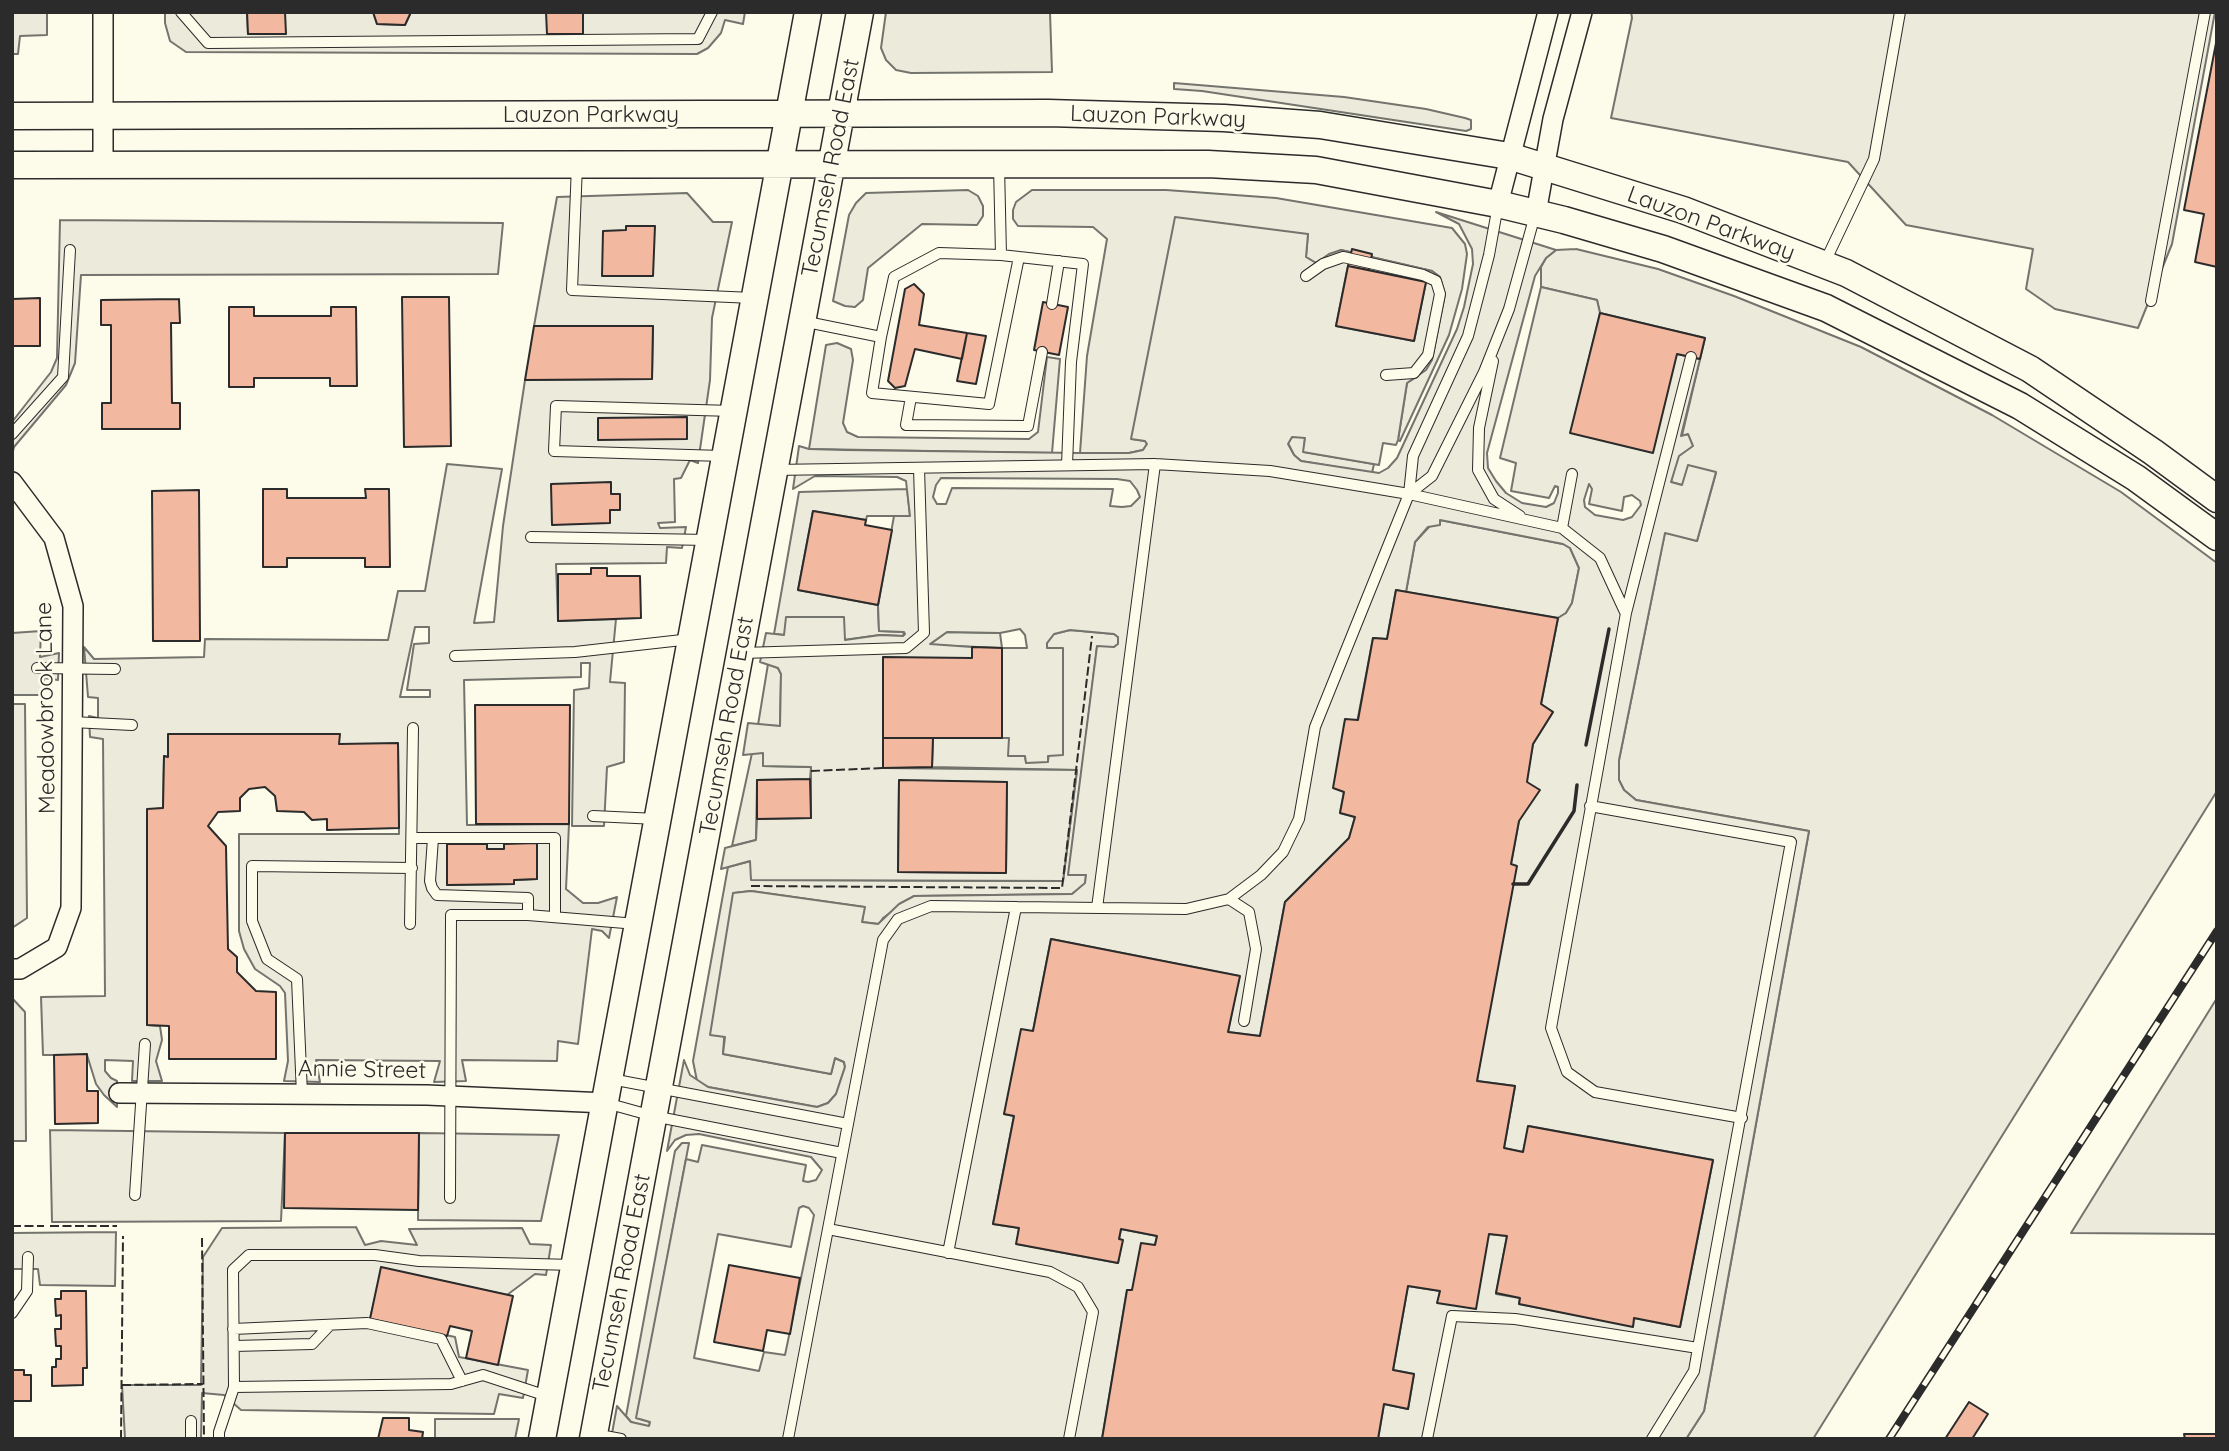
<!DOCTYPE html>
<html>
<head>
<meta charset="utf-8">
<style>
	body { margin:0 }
	#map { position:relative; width:2229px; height:1451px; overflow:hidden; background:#fdfbea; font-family:Quicksand,sans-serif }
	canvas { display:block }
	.frame { position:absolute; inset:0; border:14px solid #2b2b2b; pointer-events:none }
</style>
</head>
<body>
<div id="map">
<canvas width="2229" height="1451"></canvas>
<div class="frame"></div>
</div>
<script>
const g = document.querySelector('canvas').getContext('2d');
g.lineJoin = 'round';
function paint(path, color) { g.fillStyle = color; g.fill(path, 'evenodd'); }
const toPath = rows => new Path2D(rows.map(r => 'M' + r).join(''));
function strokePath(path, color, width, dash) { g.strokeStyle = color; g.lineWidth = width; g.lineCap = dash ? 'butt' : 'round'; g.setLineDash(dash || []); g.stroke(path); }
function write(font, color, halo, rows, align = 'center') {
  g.font = font + ' Quicksand,sans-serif'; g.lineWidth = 5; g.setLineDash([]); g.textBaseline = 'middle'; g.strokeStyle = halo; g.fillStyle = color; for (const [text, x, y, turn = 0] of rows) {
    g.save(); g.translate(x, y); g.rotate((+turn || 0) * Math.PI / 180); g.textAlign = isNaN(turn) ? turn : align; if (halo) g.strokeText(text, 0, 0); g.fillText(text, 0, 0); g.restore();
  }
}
const green = toPath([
	[886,12,1050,12,1052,72,911,73,896,70,886,60,881,48,886,12],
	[1174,83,1344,97,1426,109,1465,118,1471,120,1471,129,1466,131,1202,91,1174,89,1174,83],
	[968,190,978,196,983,206,983,216,977,225,922,224,868,268,863,300,855,307,845,306,833,301,849,215,856,203,866,193,968,190],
	[1032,190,1166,190,1276,198,1452,228,1465,244,1467,254,1462,289,1449,335,1400,441,1398,440,1407,383,1418,376,1440,277,1432,271,1341,250,1316,263,1306,257,1308,234,1132,439,1145,441,1147,444,1143,450,1129,453,1080,453,1087,356,1107,239,1093,227,1018,226,1013,219,1013,210,1016,202,1032,190],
	[1576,249,1658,269,1734,296,1861,347,1992,415,2121,492,2217,563,2217,791,1813,1439,1686,1439,1704,1411,1809,831,1636,800,1624,790,1619,780,1619,760,1665,532,1697,541,1716,473,1682,485,1671,482,1705,338,1600,313,1597,300,1541,287,1541,267,1546,258,1556,250,1576,249],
	[837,343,851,349,853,360,843,423,847,432,858,437,1029,439,1038,432,1047,357,1060,359,1052,453,809,449,826,345,837,343],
	[1297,436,1305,437,1304,452,1374,464,1372,473,1301,461,1294,455,1288,443,1292,437,1297,436],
	[907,489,910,516,867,516,866,520,813,511,798,590,878,605,879,631,904,632,903,636,880,635,844,640,843,617,787,617,785,635,774,634,799,492,907,489],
	[1440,520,1563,544,1570,548,1579,568,1572,603,1566,613,1558,618,1406,592,1415,542,1429,527,1440,520],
	[1070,630,1114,634,1118,637,1118,644,1114,647,1097,647,1069,874,1086,875,1085,884,1072,894,914,896,883,918,879,924,862,922,864,907,751,891,734,893,723,1054,831,1074,835,1058,844,1062,845,1067,836,1094,828,1103,817,1107,708,1087,697,1081,693,1061,728,867,751,861,752,880,1063,881,1077,770,932,767,933,738,1009,738,1025,756,1026,762,1048,761,1062,648,1047,648,1047,643,1054,634,1070,630],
	[947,632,1000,633,1002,648,929,645,947,632],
	[768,664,778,668,781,674,780,726,758,725,768,664],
	[752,753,763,753,763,766,811,767,810,779,757,780,756,840,732,846,752,753],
	[2217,998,2217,1234,2071,1233,2217,998],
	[682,1143,689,1143,637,1418,650,1422,649,1427,631,1422,626,1416,675,1151,682,1143]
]);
paint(green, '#ecebdb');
strokePath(green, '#74746e', 2);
const parking = toPath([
	[12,12,47,12,47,35,20,36,18,54,12,54,12,12],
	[165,12,247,12,248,34,285,34,285,12,373,12,377,24,405,25,411,12,745,12,743,24,725,20,721,33,708,48,697,54,186,52,170,41,165,23,165,12],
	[1631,12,2215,12,2172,244,2138,328,2055,309,2026,289,2033,249,1906,225,1848,162,1611,118,1632,18,1631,12],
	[687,193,713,222,732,222,712,318,710,380,698,463,690,460,681,478,674,479,675,522,658,523,660,528,686,527,682,548,667,547,666,563,556,564,558,621,616,619,610,682,625,683,624,762,607,767,604,826,572,826,574,690,589,688,590,663,581,663,581,677,464,680,467,825,569,824,566,889,583,903,598,903,617,897,609,938,602,931,592,929,578,1044,558,1041,557,1061,462,1060,466,1081,434,1082,440,1061,316,1060,320,1082,284,1081,288,1061,285,993,280,986,255,969,244,949,239,931,239,834,399,834,398,744,339,744,339,734,168,735,168,757,164,756,163,808,147,810,147,1025,160,1026,162,1040,156,1061,162,1081,132,1081,133,1061,105,1060,105,1071,111,1078,117,1081,117,1107,104,1095,96,1084,87,1055,43,1055,41,997,105,996,103,739,90,737,89,716,98,718,98,698,88,697,84,647,94,659,204,657,205,639,388,640,398,591,425,591,447,464,502,469,474,623,494,622,503,526,525,380,652,379,653,326,534,326,557,197,687,193],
	[415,627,429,627,429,643,414,644,407,690,430,690,430,697,400,697,415,627],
	[486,844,487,849,504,849,504,844,536,844,537,879,514,880,514,884,447,885,447,845,486,844],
	[1436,212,1556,250,1546,258,1535,276,1487,453,1488,468,1496,481,1506,493,1522,503,1546,507,1554,503,1558,493,1558,487,1555,486,1549,498,1511,491,1516,463,1500,458,1541,287,1597,300,1600,313,1571,433,1677,354,1700,359,1681,436,1688,434,1693,446,1679,456,1671,482,1682,485,1688,465,1716,472,1697,541,1665,533,1619,760,1619,780,1624,790,1636,800,1809,831,1704,1411,1686,1439,1378,1439,1384,1404,1408,1409,1414,1374,1393,1370,1408,1286,1440,1291,1438,1303,1489,1234,1507,1236,1496,1294,1520,1298,1519,1304,1633,1326,1634,1318,1680,1327,1713,1160,1529,1126,1523,1152,1504,1148,1515,1086,1477,1081,1511,864,1533,744,1553,712,1541,704,1558,618,1566,613,1572,603,1579,568,1570,548,1563,544,1440,520,1440,525,1428,527,1415,542,1406,592,1396,590,1387,639,1373,638,1340,813,1355,817,1349,838,1285,902,1260,1036,1228,1032,1239,976,1051,939,1033,1031,1004,1114,1014,1116,993,1224,1019,1228,1017,1244,1118,1263,1122,1240,1119,1239,1121,1229,1157,1236,1155,1245,1132,1290,1127,1290,1102,1439,611,1439,617,1406,631,1422,649,1426,650,1422,636,1418,686,1159,698,1162,702,1145,806,1165,803,1181,808,1182,816,1180,822,1170,811,1157,699,1134,686,1135,675,1140,667,1151,684,1060,690,1075,708,1087,817,1107,828,1103,836,1094,845,1067,844,1062,835,1058,831,1074,723,1054,725,1037,710,1035,733,893,751,891,865,907,862,922,878,924,899,904,914,896,1072,894,1085,883,1086,875,1068,875,1097,646,1114,647,1118,644,1118,637,1114,634,1070,630,1054,634,1047,643,1047,648,1063,648,1063,755,1048,756,1048,762,1026,763,1025,756,1008,756,1009,738,1002,738,1002,648,1027,648,1025,635,1020,629,1000,633,947,632,930,644,972,647,972,658,883,658,883,768,1077,770,1063,881,751,880,750,861,721,869,725,848,756,840,757,819,811,818,811,767,763,766,763,753,743,755,748,723,780,726,781,674,778,668,760,662,766,633,784,635,786,617,844,617,845,640,880,635,903,636,905,634,904,632,879,631,878,605,894,516,910,516,906,481,897,477,815,476,793,489,799,446,809,449,844,450,1080,453,1129,453,1143,450,1147,444,1145,441,1131,439,1175,217,1308,234,1306,257,1316,263,1329,254,1341,250,1432,271,1440,277,1445,294,1432,360,1426,370,1407,383,1398,440,1396,445,1383,443,1379,465,1303,452,1305,438,1292,437,1288,444,1294,455,1301,461,1379,473,1388,468,1397,458,1457,329,1464,307,1473,264,1472,249,1459,224,1436,212],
	[1348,266,1426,282,1414,341,1336,326,1348,266],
	[941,478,1117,479,1130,481,1137,490,1140,497,1131,506,1122,507,1110,506,1113,489,952,488,946,504,937,504,933,497,936,485,941,478],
	[1589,484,1592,489,1589,504,1622,511,1624,497,1632,495,1640,501,1641,505,1632,517,1623,520,1595,515,1585,507,1584,500,1589,484],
	[899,781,1007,782,1006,873,898,872,899,781],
	[803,1206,809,1208,814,1215,785,1355,764,1352,759,1371,694,1358,718,1234,791,1247,799,1208,803,1206],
	[60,220,503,223,498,274,81,275,75,363,66,385,14,447,12,455,12,422,51,372,57,358,60,220],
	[41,631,40,657,59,653,58,680,44,678,42,695,12,695,12,633,41,631],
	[12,704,25,704,27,918,12,928,12,704],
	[12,998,25,1012,26,1141,12,1141,12,998],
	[50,1130,285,1133,281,1221,52,1222,50,1130],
	[419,1133,559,1135,541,1221,418,1220,419,1133],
	[356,1227,365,1245,381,1241,417,1245,409,1229,522,1228,530,1244,551,1245,546,1275,535,1274,507,1295,382,1268,370,1319,455,1337,459,1357,528,1370,523,1398,499,1394,494,1414,241,1410,224,1395,202,1393,201,1439,125,1439,122,1385,201,1385,203,1257,222,1228,356,1227],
	[116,1232,115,1286,40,1285,38,1269,12,1269,12,1233,116,1232],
	[435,1419,519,1419,515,1439,435,1439,435,1419]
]);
paint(parking, '#eceadb');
strokePath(parking, '#74746e', 2);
const building = toPath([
	[247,12,285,12,286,34,248,34,247,12],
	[373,12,411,12,405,25,377,24,373,12],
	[546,12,583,12,583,34,547,34,546,12],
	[2217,38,2217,267,2195,262,2204,214,2184,210,2217,38],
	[626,226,655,226,653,276,602,276,603,231,626,230,626,226],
	[1352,249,1372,254,1369,270,1348,266,1352,249],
	[1348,266,1426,282,1414,341,1336,326,1348,266],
	[914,284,924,294,919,325,967,333,962,359,915,349,905,386,895,388,888,381,905,289,914,284],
	[402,297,449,297,451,446,404,447,402,297],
	[40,298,40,346,12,346,12,299,40,298],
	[179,299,180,323,171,323,172,403,180,403,180,429,102,429,102,403,111,403,111,325,101,325,101,300,179,299],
	[1043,302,1068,307,1059,355,1034,350,1043,302],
	[229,307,254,307,254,316,331,316,331,307,356,307,357,386,330,386,330,378,254,378,254,387,229,387,229,307],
	[1600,313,1705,338,1700,359,1677,354,1653,453,1570,433,1600,313],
	[534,326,653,326,652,379,525,380,534,326],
	[967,333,986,336,976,384,957,381,967,333],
	[687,417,687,439,598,440,598,418,687,417],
	[611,482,611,494,620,494,620,510,610,510,610,523,552,525,551,484,611,482],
	[263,489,287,489,287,498,366,498,365,489,389,489,390,567,365,567,365,558,287,558,287,567,263,567,263,489],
	[199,490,200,641,153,641,152,491,199,490],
	[813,511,866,520,865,525,892,530,878,605,798,590,813,511],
	[591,568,607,568,607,576,640,576,641,618,558,621,558,574,591,574,591,568],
	[1396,590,1558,618,1541,704,1553,712,1533,744,1527,782,1540,790,1519,821,1511,864,1517,866,1477,1081,1515,1086,1504,1148,1523,1152,1528,1126,1713,1160,1680,1327,1634,1318,1633,1327,1519,1304,1520,1298,1496,1293,1507,1236,1489,1234,1476,1309,1437,1303,1440,1291,1408,1286,1393,1370,1414,1374,1408,1409,1384,1404,1378,1439,1102,1439,1127,1290,1132,1290,1141,1243,1155,1245,1157,1236,1121,1229,1119,1239,1123,1240,1118,1263,1016,1244,1019,1228,993,1224,1014,1116,1004,1114,1021,1029,1033,1031,1051,939,1240,976,1228,1032,1260,1036,1285,902,1349,838,1355,817,1340,813,1344,792,1333,788,1345,719,1358,720,1373,638,1387,639,1396,590],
	[972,647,1002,648,1002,738,883,738,883,657,972,658,972,647],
	[475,705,570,705,569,824,476,824,475,705],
	[168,734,340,734,339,744,398,743,399,828,327,830,327,819,312,820,304,812,277,811,275,796,265,787,249,789,240,798,240,811,218,812,208,826,226,846,228,949,237,957,237,972,256,991,276,992,276,1059,169,1059,169,1026,147,1025,147,809,163,808,164,756,168,757,168,734],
	[883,738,933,738,932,767,883,768,883,738],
	[810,779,811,818,757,819,757,780,810,779],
	[899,780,1007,782,1006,873,898,872,899,780],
	[537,843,537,879,514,880,514,884,447,885,447,844,487,844,487,849,504,849,504,844,537,843],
	[87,1054,87,1091,98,1091,98,1123,55,1124,54,1055,87,1054],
	[285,1133,419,1133,418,1210,284,1208,285,1133],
	[729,1265,800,1278,790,1334,767,1330,763,1351,714,1342,729,1265],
	[381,1267,513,1296,498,1365,466,1358,472,1331,450,1326,447,1336,370,1319,381,1267],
	[61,1291,86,1291,87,1368,83,1368,83,1385,52,1386,52,1367,56,1367,56,1359,61,1359,61,1346,56,1346,55,1329,61,1329,61,1315,56,1316,55,1299,61,1299,61,1291],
	[12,1370,24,1370,24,1375,31,1375,31,1401,12,1401,12,1370],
	[1969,1402,1988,1414,1972,1439,1945,1439,1969,1402],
	[383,1418,409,1418,409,1430,423,1432,422,1439,378,1439,383,1418],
	[2184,1434,2217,1434,2217,1439,2185,1439,2184,1434]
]);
paint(building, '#f2b8a0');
strokePath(building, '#2b2b2b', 2);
const service = toPath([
	[181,12,208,43,698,39,712,12],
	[577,165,572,290,753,298],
	[999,165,1001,255,1083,264,1071,362,1067,465],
	[1824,264,1874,159,1900,12],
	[1306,276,1323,264,1343,257,1423,275,1436,281,1440,294,1428,355,1414,373,1386,375],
	[2151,301,2205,12],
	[1052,304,1059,261],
	[802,321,881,337,894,277,939,253,1001,255],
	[881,337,872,393,989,404,1019,257],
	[1691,357,1626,613,1551,1028,1567,1072,1595,1092,1742,1118],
	[1493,361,1479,428,1478,470,1494,499,1520,516],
	[911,397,906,425,1028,426,1042,352],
	[12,434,63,377,70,250],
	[723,456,554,451,556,406,733,411],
	[774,470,1155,464,1270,471,1331,481,1409,494,1562,528,1600,558,1625,612],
	[1409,494,1432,476,1484,372,1509,309,1535,215],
	[1562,528,1572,474],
	[531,537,709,540],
	[742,653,906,648,924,633,919,468],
	[455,656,575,652,691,639],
	[37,668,115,669],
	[72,722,132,725],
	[593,816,657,819],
	[412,838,555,838,555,917],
	[433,838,430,881,432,888,437,895,528,898,528,915],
	[1229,899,1249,912,1256,949,1244,1021],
	[1097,908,1155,464],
	[410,924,413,728],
	[611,1079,848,1124],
	[302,1094,297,979,267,959,252,921,252,866,412,868],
	[606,1103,653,1116,842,1153],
	[135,1195,145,1044],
	[450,1198,451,915,528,915,637,924],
	[828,1229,1050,1272,1078,1287,1093,1312,1069,1439],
	[948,1253,1016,907],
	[12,1313,27,1291,28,1257],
	[233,1329,367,1323,441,1339,462,1381],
	[234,1346,312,1344,329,1326],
	[547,1396,483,1375,451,1384,234,1387,233,1270,249,1255,375,1255,419,1261,574,1265],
	[191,1421,191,1439],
	[594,1434,621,1439],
	[219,1439,219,1432,234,1387],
	[788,1439,883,940,898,919,931,906,1186,909,1229,899,1261,875,1283,852,1299,819,1315,727,1409,494,1413,456,1468,336,1489,255,1498,205],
	[1427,1439,1452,1316,1515,1319,1698,1348,1791,842,1590,806],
	[1652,1439,1694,1371,1698,1348]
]);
const minor = toPath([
	[103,165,103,12],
	[1498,204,1548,12],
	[1536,213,1553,119,1582,12],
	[12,482,54,538,73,606,71,908,57,947,20,969,12,969],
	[119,1093,427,1095,606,1103]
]);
const secondary = toPath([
	[12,116,1048,113,1224,118,1320,125,1509,156,1683,210,1846,273,2030,369,2153,452,2217,499],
	[12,165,1208,164,1316,170,1498,204,1564,220,1663,249,1826,308,2020,406,2136,478,2217,537],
	[542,1439,808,12],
	[593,1439,860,12]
]);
strokePath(service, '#2b2b2b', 12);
strokePath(minor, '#2b2b2b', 22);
strokePath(secondary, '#2b2b2b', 29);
strokePath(service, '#fdfbea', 10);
strokePath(minor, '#fdfbea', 19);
strokePath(secondary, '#fdfbea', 26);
const rail = toPath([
	[1889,1439,2217,931]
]);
strokePath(rail, '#2b2b2b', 8);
strokePath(rail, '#fdfbea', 5, [16]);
strokePath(toPath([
	[811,771,883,768],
	[751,886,1062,888,1092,636],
	[12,1226,44,1226],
	[50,1226,117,1226],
	[202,1238,204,1439],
	[122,1385,203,1384],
	[121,1439,123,1236]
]), '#2b2b2b', 2, [9, 3.5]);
strokePath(toPath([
	[1586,745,1609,629],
	[1513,884,1528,884,1574,811,1577,785]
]), '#2b2b2b', 3.5);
write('23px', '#2b2b2b', '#fdfbea', [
	["Lauzon Parkway",591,115],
	["Lauzon Parkway",1158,117,2],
	["Tecumseh Road East",831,168,-79],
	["Lauzon Parkway",1711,224,20],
	["Meadowbrook Lane",46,708,-91],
	["Tecumseh Road East",727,726,-80],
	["Annie Street",362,1070,1],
	["Tecumseh Road East",622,1283,-79]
]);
</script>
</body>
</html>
